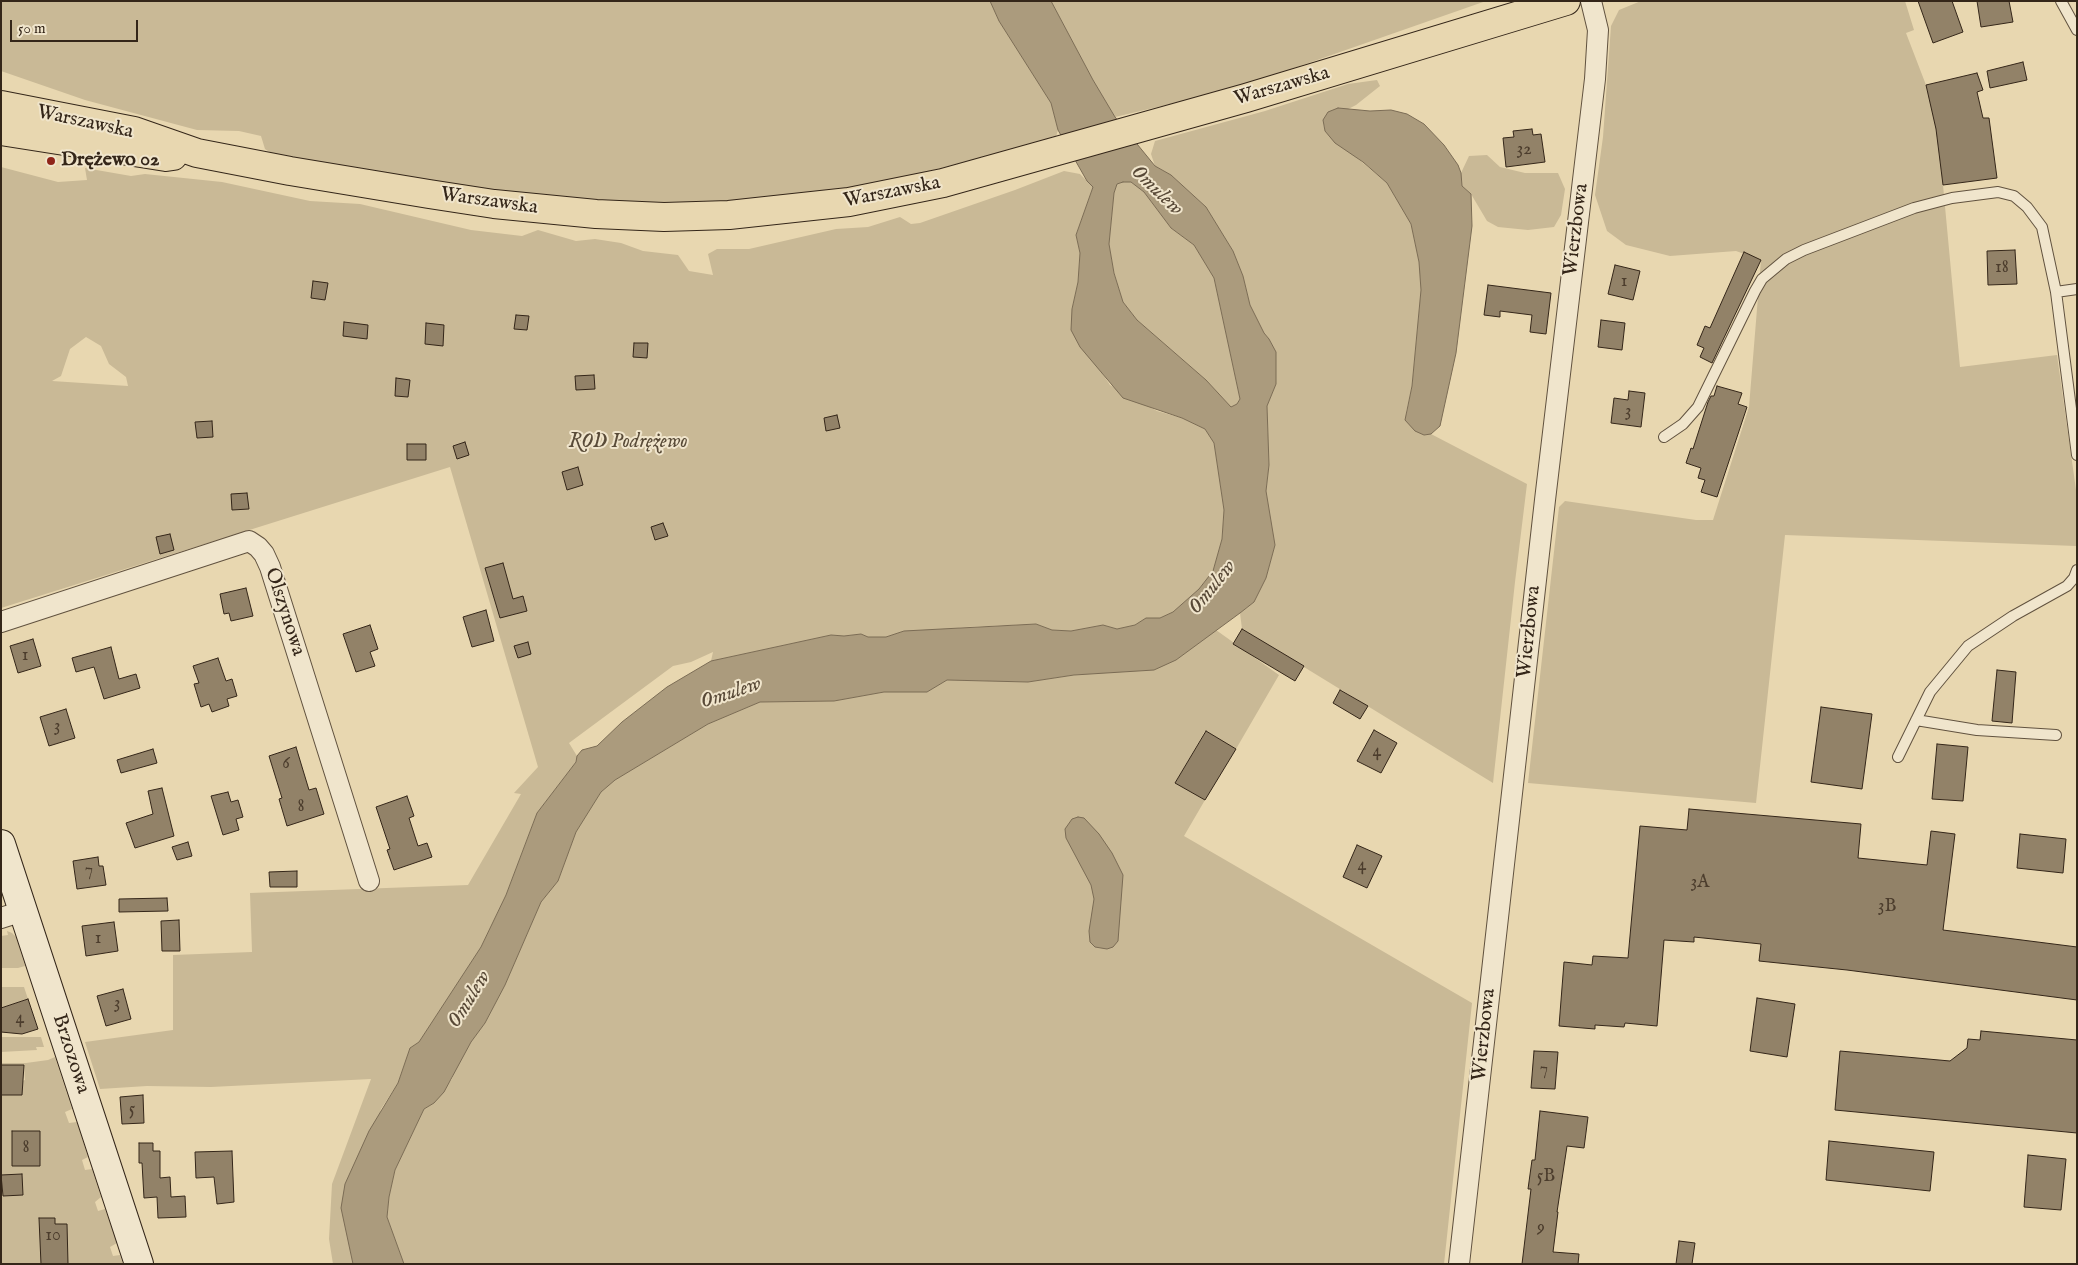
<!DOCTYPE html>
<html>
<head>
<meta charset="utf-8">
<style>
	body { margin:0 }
	#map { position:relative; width:2078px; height:1265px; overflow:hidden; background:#e8d7b0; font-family:"IM FELL English",serif }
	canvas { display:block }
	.frame { position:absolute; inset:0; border:2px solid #342619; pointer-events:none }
	.scale { position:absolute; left:10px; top:20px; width:128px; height:22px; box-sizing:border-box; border:2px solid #342619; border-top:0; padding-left:6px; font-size:15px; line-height:18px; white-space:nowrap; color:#342619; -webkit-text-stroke:4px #f0e5cc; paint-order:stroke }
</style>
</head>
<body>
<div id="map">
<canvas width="2078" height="1265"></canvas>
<div class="frame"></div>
<div class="scale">50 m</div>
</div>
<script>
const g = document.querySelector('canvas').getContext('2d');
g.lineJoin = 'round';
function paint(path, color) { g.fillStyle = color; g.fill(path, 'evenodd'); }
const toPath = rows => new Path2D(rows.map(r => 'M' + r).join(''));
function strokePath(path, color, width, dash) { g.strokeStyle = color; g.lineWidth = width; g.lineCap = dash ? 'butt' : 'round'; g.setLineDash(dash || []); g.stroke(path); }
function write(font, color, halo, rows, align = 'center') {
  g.font = font + ' "IM FELL English",serif'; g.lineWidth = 4; g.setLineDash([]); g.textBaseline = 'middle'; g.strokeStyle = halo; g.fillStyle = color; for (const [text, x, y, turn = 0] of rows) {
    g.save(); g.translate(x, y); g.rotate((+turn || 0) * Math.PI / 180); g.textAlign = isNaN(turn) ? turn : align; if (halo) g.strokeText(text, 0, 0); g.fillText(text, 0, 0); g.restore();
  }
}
paint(toPath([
	[1,1,990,1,999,21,1051,103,1058,130,1055,140,909,176,839,189,750,200,679,203,594,202,504,193,274,155,265,149,261,136,239,131,197,130,85,100,1,71],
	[1051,1,1486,1,1260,80,1179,102,1115,117,1093,80],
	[1641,1,1905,1,1914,30,1906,33,1926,85,1936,124,1943,185,1960,367,2057,355,2077,497,2076,546,1785,535,1756,803,1528,783,1559,507,1565,501,1696,520,1713,520,1749,407,1761,260,1736,251,1670,256,1626,245,1607,231,1595,195,1603,137,1611,26,1619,10],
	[1377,80,1380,86,1356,105,1323,122,1325,131,1387,183,1411,224,1419,262,1421,290,1412,386,1406,413,1424,435,1431,434,1527,484,1515,582,1493,783,1242,629,1240,613,1254,602,1266,578,1275,545,1266,491,1269,465,1267,406,1276,384,1276,352,1269,339,1264,333,1250,305,1243,276,1233,251,1206,207,1171,175,1155,166,1151,154,1155,141,1265,111,1348,84],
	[1487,155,1500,167,1525,173,1558,173,1565,189,1561,215,1554,227,1528,230,1498,227,1487,221,1471,194,1462,186,1461,179,1461,173,1469,156],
	[1,167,58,182,87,180,85,168,131,176,145,174,222,182,310,201,360,204,471,230,522,236,538,230,576,241,595,239,621,243,643,251,678,255,689,271,713,275,708,254,717,249,749,249,836,229,868,227,900,217,911,224,920,223,1015,190,1064,171,1080,174,1093,187,1076,235,1080,253,1078,282,1072,309,1100,370,1110,385,1157,411,1182,418,1205,429,1214,443,1224,510,1222,539,1213,571,1199,589,1173,612,1160,618,1146,618,1135,625,1117,629,1103,625,1071,631,1052,630,1036,624,966,627,934,631,904,631,886,637,868,637,861,634,844,636,831,635,711,661,713,652,691,662,673,666,569,743,577,756,576,762,537,813,506,895,481,947,419,1042,410,1048,398,1083,381,1109,351,1254,353,1264,333,1264,329,1239,332,1184,371,1079,211,1087,147,1086,100,1089,85,1042,173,1030,173,955,252,952,250,893,468,885,521,794,514,793,538,767,450,467,1,608],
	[86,337,101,346,109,364,126,377,128,386,52,381,61,376,70,349],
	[1123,182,1131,182,1144,192,1171,228,1194,245,1214,278,1240,399,1237,404,1231,407,1206,380,1137,320,1123,302,1114,272,1109,244,1114,193,1117,184],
	[1216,630,1279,675,1236,749,1205,731,1175,783,1205,800,1184,836,1472,1003,1444,1264,404,1264,387,1217,389,1197,395,1170,424,1109,434,1103,452,1079,456,1067,471,1042,485,1023,505,985,541,902,558,881,576,832,601,792,615,780,708,724,760,702,834,701,884,692,927,692,947,680,1028,682,1176,660],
	[7,931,12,933,16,937,25,966,18,968,1,968,1,936,8,935],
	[1,987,24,987,28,999,3,1007,1,1010],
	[1,1037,41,1037,44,1047,36,1047,37,1050,1,1052],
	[55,1057,72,1109,65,1112,69,1123,77,1122,88,1157,82,1160,85,1170,92,1169,101,1197,95,1202,98,1211,105,1209,117,1243,110,1247,113,1256,120,1255,123,1264,1,1264,1,1095,22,1095,22,1081,25,1080,24,1065,1,1065,1,1063,26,1063,48,1060]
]), '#c9b996');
const water = toPath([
	[990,1,1051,1,1093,80,1115,117,1155,166,1171,175,1206,207,1233,251,1243,276,1250,305,1264,333,1269,339,1276,352,1276,384,1267,406,1269,465,1266,491,1275,545,1266,578,1254,602,1240,613,1176,660,1154,670,1074,675,1028,682,947,680,927,692,884,692,834,701,760,702,708,724,615,780,601,792,576,832,558,881,541,902,505,985,485,1023,471,1042,444,1092,434,1103,424,1109,395,1170,389,1197,387,1217,404,1264,353,1264,341,1208,345,1184,369,1131,398,1083,410,1048,419,1042,481,947,506,895,537,813,576,762,577,756,582,750,597,746,622,722,667,687,711,661,831,635,844,636,861,634,868,637,886,637,904,631,1036,624,1052,630,1071,631,1103,625,1117,629,1135,625,1146,618,1160,618,1173,612,1199,589,1213,571,1222,539,1224,510,1214,443,1205,429,1182,418,1123,398,1080,347,1071,330,1072,309,1078,282,1080,253,1076,235,1093,187,1087,181,1058,130,1051,103,999,21,990,1],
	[1123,182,1131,182,1144,192,1171,228,1194,245,1214,278,1240,399,1237,404,1231,407,1206,380,1137,320,1123,302,1114,273,1109,244,1114,193,1117,184,1123,182],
	[1338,108,1370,111,1391,110,1407,114,1424,124,1444,145,1458,165,1461,173,1462,186,1471,194,1472,226,1456,353,1440,426,1431,434,1424,435,1415,431,1405,420,1412,386,1421,290,1419,262,1411,224,1387,183,1363,162,1335,143,1325,131,1323,120,1328,112,1338,108],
	[1078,817,1084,818,1099,834,1112,853,1123,875,1118,941,1113,947,1107,949,1095,947,1090,942,1089,931,1094,899,1091,885,1066,838,1065,829,1072,819,1078,817]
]);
paint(water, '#ab9b7d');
strokePath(water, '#7b6c55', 1);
const building = toPath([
	[1918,1,1952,1,1963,32,1933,43,1918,1],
	[1977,1,2009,1,2013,22,1981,27,1977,1],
	[2023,62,2027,80,1990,88,1987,71,2023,62],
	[1977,73,1983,90,1977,92,1983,118,1989,118,1997,178,1943,185,1936,129,1926,85,1977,73],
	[1532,129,1533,135,1541,134,1545,162,1506,167,1503,138,1514,137,1513,131,1532,129],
	[2015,250,2017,284,1988,285,1987,251,2015,250],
	[1744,252,1761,260,1712,363,1700,357,1704,348,1697,345,1705,326,1710,328,1744,252],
	[1615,265,1640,271,1633,300,1608,294,1615,265],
	[313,281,328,283,325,300,311,298,313,281],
	[1488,285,1551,293,1546,334,1530,332,1532,315,1500,311,1500,317,1484,315,1488,285],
	[516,315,529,316,527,330,514,329,516,315],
	[1601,320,1625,323,1622,350,1598,347,1601,320],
	[344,322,368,325,367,339,343,336,344,322],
	[426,323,444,325,443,346,425,344,426,323],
	[634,343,648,343,647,358,633,357,634,343],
	[594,375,595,389,576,390,575,376,594,375],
	[396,378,410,380,408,397,395,396,396,378],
	[1717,386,1742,393,1738,404,1747,407,1717,497,1701,492,1705,480,1698,478,1701,468,1686,463,1691,448,1693,449,1708,402,1711,396,1714,396,1717,386],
	[1629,391,1645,393,1641,427,1611,423,1614,398,1628,400,1629,391],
	[837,415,840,428,826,431,824,418,837,415],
	[212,421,213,437,197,438,195,422,212,421],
	[465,442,469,455,457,459,453,446,465,442],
	[407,444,426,444,426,460,407,460,407,444],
	[578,467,583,485,567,490,562,472,578,467],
	[247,493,249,509,232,510,231,494,247,493],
	[663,523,668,536,655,540,651,527,663,523],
	[170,534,174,550,160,554,156,537,170,534],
	[503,563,513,599,523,596,527,611,500,618,485,568,503,563],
	[246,588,253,616,231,621,229,613,224,614,220,594,246,588],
	[486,610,494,641,472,647,463,617,486,610],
	[370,625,378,649,370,652,375,666,356,672,343,634,370,625],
	[1242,629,1304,666,1295,681,1233,644,1242,629],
	[33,639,41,666,18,673,10,646,33,639],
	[528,642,531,654,518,658,514,646,528,642],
	[111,647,119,679,136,674,140,688,104,699,94,667,76,672,72,658,111,647],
	[218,658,226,681,232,679,237,696,227,699,229,706,212,712,209,704,201,707,194,684,199,683,193,666,218,658],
	[1997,670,2016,672,2012,723,1992,721,1997,670],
	[1340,690,1368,706,1360,719,1333,703,1340,690],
	[1821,707,1872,714,1862,789,1811,782,1821,707],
	[66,709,75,738,49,746,40,717,66,709],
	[1374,730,1397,743,1381,773,1357,761,1374,730],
	[1206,731,1236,749,1205,800,1175,783,1206,731],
	[1937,744,1968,747,1963,801,1932,799,1937,744],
	[296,747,309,790,316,788,324,814,287,826,279,799,282,798,269,756,296,747],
	[153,749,157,763,121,773,117,760,153,749],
	[162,788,174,836,135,848,126,823,153,814,148,791,162,788],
	[228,792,231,802,238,800,243,817,236,819,239,830,223,835,211,796,228,792],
	[407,796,414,816,409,818,418,846,427,843,432,857,394,870,387,850,390,849,376,807,407,796],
	[1689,809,1861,824,1858,858,1927,865,1931,831,1955,834,1943,930,2077,947,2077,1000,1847,970,1759,961,1761,944,1694,937,1694,942,1664,940,1657,1026,1625,1023,1624,1027,1595,1025,1595,1029,1559,1026,1564,962,1592,965,1593,956,1628,958,1640,826,1687,830,1689,809],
	[2020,834,2066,839,2063,873,2017,868,2020,834],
	[188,842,192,856,177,860,172,847,188,842],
	[1357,845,1382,856,1367,888,1343,877,1357,845],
	[98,857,99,866,103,866,106,885,77,889,73,861,98,857],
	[297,871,297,887,270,887,269,872,297,871],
	[167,898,168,911,119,912,119,899,167,898],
	[179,920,180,951,162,951,161,921,179,920],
	[114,922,118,951,86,956,82,926,114,922],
	[123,989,131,1019,106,1026,97,996,123,989],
	[1757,998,1795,1004,1787,1057,1750,1051,1757,998],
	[28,999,38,1029,22,1034,1,1032,1,1008,28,999],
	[1981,1031,2077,1040,2077,1133,1835,1110,1840,1051,1950,1061,1967,1048,1968,1039,1980,1040,1981,1031],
	[1534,1051,1558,1052,1555,1089,1531,1088,1534,1051],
	[1,1065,24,1065,22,1095,1,1095,1,1065],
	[143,1095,144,1123,122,1124,120,1097,143,1095],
	[1540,1111,1588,1117,1584,1148,1567,1146,1557,1212,1558,1212,1553,1252,1579,1254,1578,1264,1522,1264,1531,1189,1528,1189,1532,1160,1535,1160,1540,1111],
	[12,1131,40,1131,40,1166,12,1166,12,1131],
	[1829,1141,1934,1152,1930,1191,1826,1180,1829,1141],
	[139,1143,153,1143,153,1151,160,1151,160,1178,170,1177,171,1197,185,1196,186,1217,158,1218,157,1197,144,1198,142,1163,139,1163,139,1143],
	[232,1151,234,1202,217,1204,214,1177,196,1178,195,1152,232,1151],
	[2028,1155,2066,1159,2061,1210,2024,1207,2028,1155],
	[22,1174,23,1195,3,1196,1,1175,22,1174],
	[39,1218,55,1218,55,1224,67,1224,68,1264,41,1264,39,1218],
	[1679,1241,1695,1243,1692,1264,1676,1264,1679,1241]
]);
paint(building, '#928268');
strokePath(building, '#342619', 1);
const service = toPath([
	[2061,1,2077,30],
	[2056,292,2077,289],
	[1664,437,1683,424,1698,407,1755,291,1762,279,1786,259,1804,250,1914,208,1952,198,1998,192,2014,196,2027,207,2042,227,2056,292,2077,455],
	[1916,720,1977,730,2056,735],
	[1898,757,1930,692,1968,646,2013,616,2067,586,2074,578,2077,570]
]);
const minor = toPath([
	[1,622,249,541,258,547,264,554,270,567,369,881],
	[1,918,23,911],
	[1459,1264,1545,500,1595,79,1598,30,1591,1]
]);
const secondary = toPath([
	[1,844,139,1264]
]);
const primary = toPath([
	[1,105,134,131,197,153,290,171,429,194,494,204,596,214,664,217,729,215,849,202,943,183,1246,98,1566,1],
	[1,131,166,157,173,156]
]);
strokePath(service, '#61523f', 12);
strokePath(minor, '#61523f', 22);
strokePath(secondary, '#342619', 30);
strokePath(primary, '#342619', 30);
strokePath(service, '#f0e5cc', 10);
strokePath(minor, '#f0e5cc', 20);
strokePath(secondary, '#f0e5cc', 28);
strokePath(primary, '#e8d7b0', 28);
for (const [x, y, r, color] of [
	[51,161,5,"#8f2418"]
]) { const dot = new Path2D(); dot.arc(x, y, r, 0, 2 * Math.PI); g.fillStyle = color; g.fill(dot); strokePath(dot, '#f0e5cc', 2); }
write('18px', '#4c3d2d', null, [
	["32",1524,150],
	["18",2002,268],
	["1",1624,282],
	["3",1628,412],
	["1",25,656],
	["3",57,727],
	["4",1377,752],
	["6",286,764],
	["8",301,807],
	["4",1362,866],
	["7",89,871],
	["3A",1700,883],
	["3B",1887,907],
	["1",98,939],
	["3",117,1004],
	["4",20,1019],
	["7",1544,1070],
	["5",132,1110],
	["8",26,1148],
	["5B",1546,1177],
	["9",1541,1228],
	["10",53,1236]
]);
write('20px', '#342619', '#f0e5cc', [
	["Warszawska",1282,87,-16],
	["Warszawska",85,123,12],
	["Warszawska",892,193,-11],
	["Warszawska",489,202,8],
	["Wierzbowa",1577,230,-83],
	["Olszynowa",284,612,72],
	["Wierzbowa",1530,632,-84],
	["Wierzbowa",1485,1035,-84],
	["Brzozowa",70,1054,72]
]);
write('bold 20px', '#342619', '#f0e5cc', [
	["Drężewo 02",61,161]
], 'left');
write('italic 20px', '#594b38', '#f0e5cc', [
	["ROD Podrężewo",628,443]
]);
write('italic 21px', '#584937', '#f0e5cc', [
	["Omulew",1156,191,44],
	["Omulew",1213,588,-51],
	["Omulew",731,694,-18],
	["Omulew",470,1000,-58]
]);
</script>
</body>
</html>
